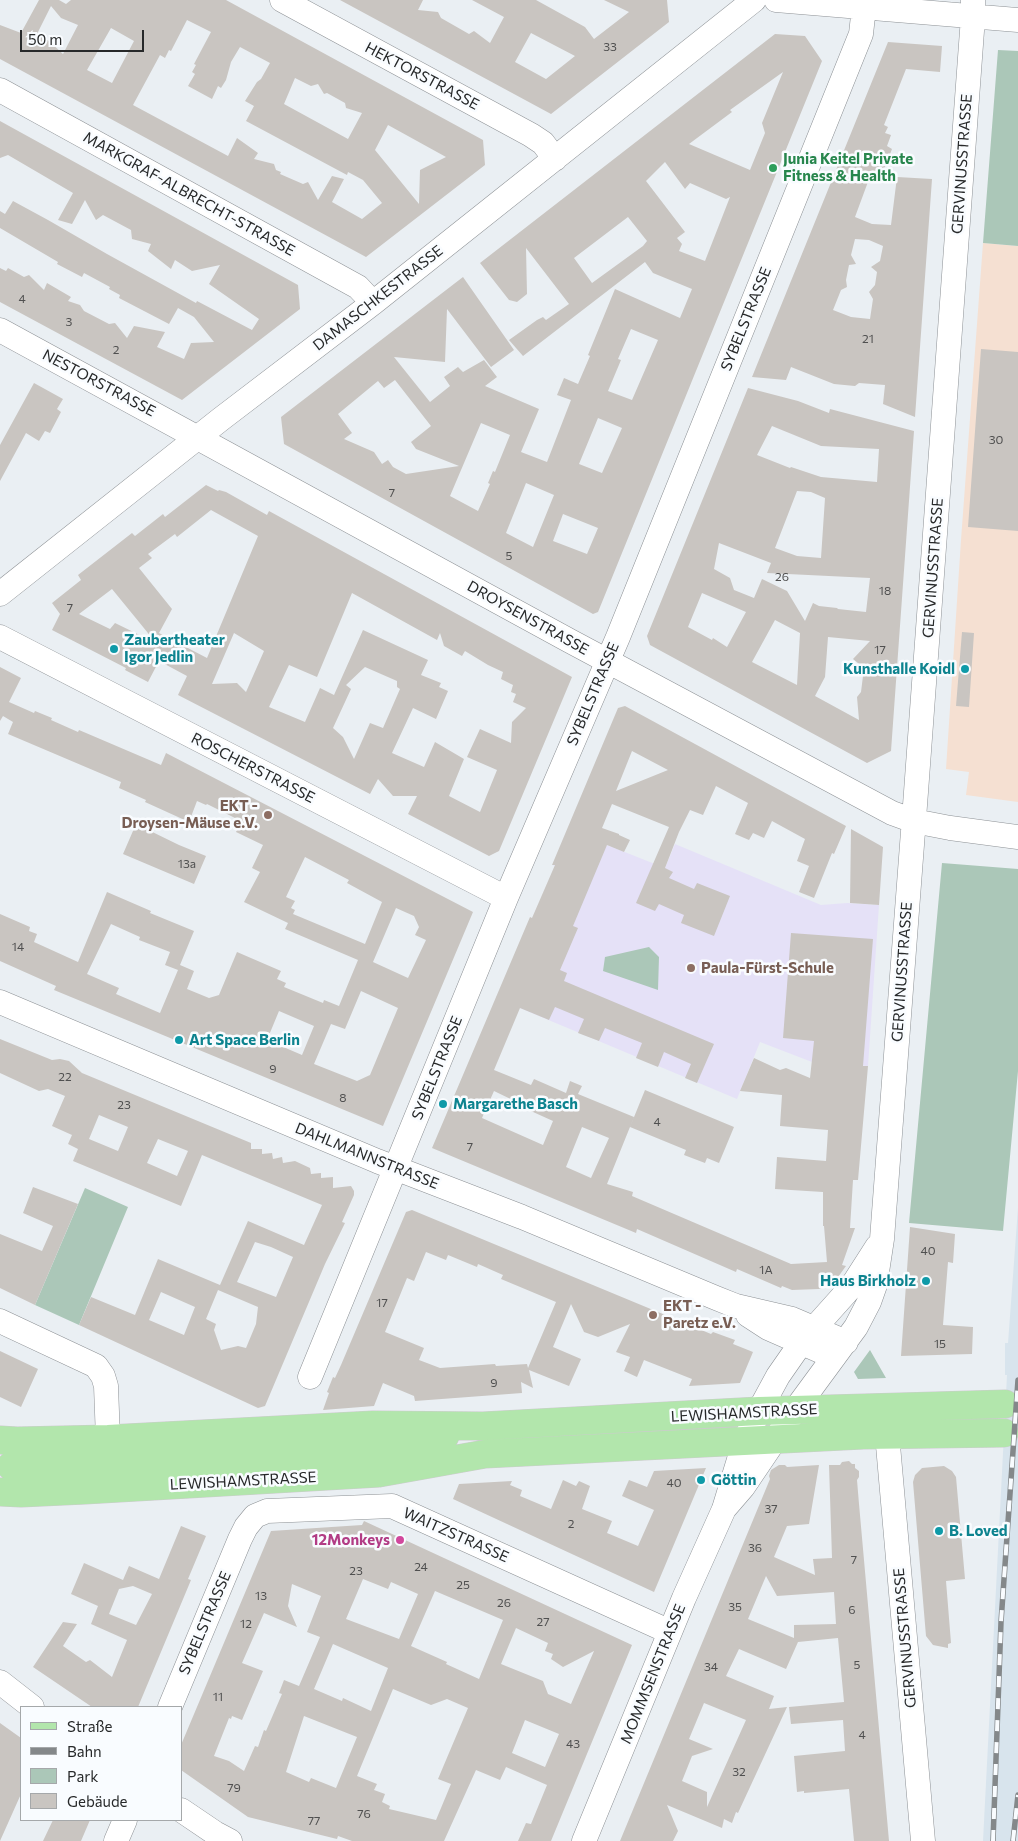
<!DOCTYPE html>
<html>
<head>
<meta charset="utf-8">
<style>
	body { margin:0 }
	#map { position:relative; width:1018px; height:1841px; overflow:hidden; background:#eaeff3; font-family:Commissioner,sans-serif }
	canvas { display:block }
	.legend { position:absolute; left:20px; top:1706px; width:162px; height:115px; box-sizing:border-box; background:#f9fcff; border:1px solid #a5a8aa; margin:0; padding:6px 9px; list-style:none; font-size:15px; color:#27292a }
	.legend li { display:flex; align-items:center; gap:10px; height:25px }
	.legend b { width:25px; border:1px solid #a5a8aa }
	.scale { position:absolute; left:20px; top:30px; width:124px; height:22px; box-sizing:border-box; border:2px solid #27292a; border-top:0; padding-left:6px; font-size:15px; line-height:18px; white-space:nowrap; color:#27292a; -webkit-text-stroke:4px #f9fcff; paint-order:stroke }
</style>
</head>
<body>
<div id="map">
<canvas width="1018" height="1841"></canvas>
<ul class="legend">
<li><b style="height:6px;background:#b2e6ac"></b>Straße</li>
<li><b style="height:6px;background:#84888a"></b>Bahn</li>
<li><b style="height:14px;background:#abc7b8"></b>Park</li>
<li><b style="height:14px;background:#c9c5c1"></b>Gebäude</li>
</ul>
<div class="scale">50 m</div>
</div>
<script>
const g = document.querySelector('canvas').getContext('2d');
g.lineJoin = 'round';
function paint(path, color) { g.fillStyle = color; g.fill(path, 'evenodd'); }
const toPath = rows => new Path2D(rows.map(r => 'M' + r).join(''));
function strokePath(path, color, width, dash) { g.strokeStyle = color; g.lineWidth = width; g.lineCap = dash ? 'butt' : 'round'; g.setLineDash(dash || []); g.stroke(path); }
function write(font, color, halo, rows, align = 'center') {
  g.font = font + ' Commissioner,sans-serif'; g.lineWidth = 5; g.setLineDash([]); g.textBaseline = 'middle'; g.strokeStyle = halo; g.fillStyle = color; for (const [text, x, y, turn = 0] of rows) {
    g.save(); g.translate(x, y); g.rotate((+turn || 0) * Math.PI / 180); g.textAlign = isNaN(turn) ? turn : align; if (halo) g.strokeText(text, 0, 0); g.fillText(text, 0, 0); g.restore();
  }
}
paint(toPath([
	[983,243,1018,246,1018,802,966,795,969,772,946,769,961,540]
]), '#f5e0d2');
paint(toPath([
	[1018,1208,1018,1841,983,1841,1007,1375,1005,1375,1005,1343,1008,1343]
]), '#d8e4ed');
paint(toPath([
	[675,844,821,905,847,903,879,905,868,1066,812,1062,760,1042,737,1099,496,998,556,866,552,865,607,845,665,868]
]), '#e5e1f7');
paint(toPath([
	[998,50,1018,51,1018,246,983,243],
	[942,863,1018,869,1018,1071,1003,1231,909,1223],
	[649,947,659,957,658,990,603,971,605,957],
	[85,1188,128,1207,79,1325,35,1305],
	[870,1350,886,1378,858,1379,854,1372]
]), '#abc7b8');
paint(toPath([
	[39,0,59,0,66,4,71,0,226,0,483,140,485,165,366,257,0,59,0,25,21,33],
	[51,6,61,18,78,25,63,54,49,41,37,34],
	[187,20,211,32,194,64,196,65,192,72,195,74,188,86,212,99,218,86,221,88,226,80,231,62,240,47,270,63,261,79,257,82,245,101,254,106,246,121,347,175,348,172,363,180,382,203,362,219,332,202,344,179,332,176,318,200,308,182,303,184,280,174,281,172,276,170,274,164,254,159,258,153,237,138,228,156,133,105,160,55,165,58,169,50,171,51],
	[111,28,134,41,112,83,87,70],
	[295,78,311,86,318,84,324,94,327,93,345,103,346,108,362,113,348,139,284,104],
	[388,125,446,157,420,170,419,204,375,150],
	[340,0,423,0,418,10,438,12,441,18,469,34,474,31,490,43,504,17,472,0,536,0,585,27,594,39,629,12,604,0,667,0,669,22,551,114],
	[531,33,575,56,546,79,515,62],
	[775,34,805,36,822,61,598,612,593,614,284,444,281,417,463,277,514,350,491,367,447,309,445,362,394,357,430,402,450,386,444,377,458,367,463,372,484,360,497,377,485,386,539,409,521,452,547,462,571,400,557,395,564,378,578,384,590,356,588,355,615,289,680,318,692,289,653,273,645,262,523,356,509,340,537,320,543,317,546,320,569,304,526,248,527,294,517,302,509,300,480,263],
	[783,72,762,123,765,133,750,170,689,144,732,112,730,110],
	[665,162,685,189,690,183,726,199,730,197,705,261,679,251,682,244,677,238,685,232,646,181],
	[628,217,647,241,643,246,592,283,574,258],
	[631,329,658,340,632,400,608,391,621,360,618,359],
	[395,380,431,426,411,442,416,449,459,466,406,474,393,467,388,460,382,464,374,452,344,439,352,433,338,414,378,381,384,388],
	[598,418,622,428,602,473,579,464],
	[481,423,510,435,495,472,493,471,488,483,490,484,478,511,450,496],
	[526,483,554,495,533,547,506,533],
	[563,514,598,528,587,554,553,541],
	[888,42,942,46,940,72,906,69,884,125,888,127,885,133,891,135,887,146,892,149,882,175,872,171,855,217,872,224,891,225,897,177,932,179,915,417,883,404,885,385,859,383,855,386,834,384,791,367,786,380,752,377],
	[855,239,869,240,883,246,880,261,871,267,877,272,875,285,869,292,873,299,870,319,851,317,833,310,841,290,847,287,846,280,849,265,856,264,851,255],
	[0,121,298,285,300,309,182,400,0,302,0,268,6,271,8,268,24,277,29,275,44,290,47,283,71,297,68,301,80,305,84,311,109,324,115,323,127,338,134,326,165,332,157,347,184,359,191,343,214,342,194,317,178,308,169,324,119,298,120,295,109,289,110,287,84,273,82,277,57,264,58,262,0,228,0,211,5,214,13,201,48,220,107,254,196,303,197,301,252,330,259,319,209,284,220,265,192,271,175,260,171,269,148,251,151,244,132,239,131,230,103,215,96,220,85,200,72,224,58,220,73,193,8,155,0,158],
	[981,349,1018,352,1018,531,968,527],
	[34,383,63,399,57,409,61,412,50,433,45,431,39,441,26,433,0,481,0,445],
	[748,388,798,401,829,413,830,409,914,431,891,751,867,763,650,645,647,636],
	[772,426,821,446,879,449,877,482,821,477,791,467,790,468,757,455],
	[797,491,811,492,825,498,821,558,797,556,775,548],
	[719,543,771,563,767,573,870,578,866,612,838,609,837,608,819,606,813,603,805,621,787,591,762,579,754,598,734,590,730,578,714,569],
	[702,593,746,612,727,647,713,638,712,640,688,627],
	[775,620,800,633,797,685,752,662],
	[828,637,870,641,853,659,864,668,861,692,857,697,859,720,815,696,825,677],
	[206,485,218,491,219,490,226,492,267,515,269,511,572,677,499,851,489,856,408,814,417,796,393,796,378,779,370,794,178,695,187,676,159,661,148,682,125,670,126,668,52,630,60,614,52,603,81,580,78,575,132,533,135,536,163,514,165,517],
	[211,510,258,536,207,658,159,633,172,609,139,568,152,558,148,554,175,534,177,537],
	[112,589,139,622,156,643,115,623,110,629,79,614],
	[352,593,437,640,440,633,444,646,462,656,465,651,488,665,503,672,501,679,513,685,511,692,516,694,513,702,526,708,512,722,511,743,480,729,467,757,497,770,480,812,449,796,464,759,435,742,424,767,392,753,413,708,436,719,448,691,439,687,441,683,421,675,428,660,363,630,334,695,320,688,305,722,269,707,289,665,317,677],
	[234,633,264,651,246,692,237,683,212,684],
	[365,667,397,681,397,687,400,689,383,728,370,723,354,759,343,737,333,728,351,689,346,685],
	[962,632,974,633,969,707,956,706],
	[0,667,21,678,9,702,34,713,35,711,52,718,51,720,78,732,79,730,161,765,166,753,473,912,383,1126,54,990,56,986,0,961,0,914,30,927,29,931,37,934,34,942,78,962,107,892,151,911,150,913,194,931,180,965,194,971,187,989,209,998,219,995,237,952,281,971,277,979,286,983,284,987,323,1003,324,1000,339,1006,358,960,285,929,288,923,244,902,260,872,252,868,263,845,236,832,241,821,207,804,206,805,197,801,189,822,145,802,146,800,119,788,121,782,8,734,13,722,3,716,0,721],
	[305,857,349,880,347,883,382,902,365,944,293,914,295,910,291,908,295,901,286,897],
	[396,908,414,916,419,927,415,935,426,940,408,978,373,962],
	[111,924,140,937,139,940,170,952,165,965,178,970,160,1013,116,994,119,988,87,974],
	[361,991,398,1008,370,1075,357,1081,314,1064,331,1024,345,1029],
	[279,1011,314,1026,302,1055,267,1040],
	[625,706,846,826,834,854,832,853,814,898,799,892,809,866,797,861,805,839,772,821,764,838,753,833,749,840,735,834,748,803,716,786,703,815,690,810,679,832,665,868,673,872,669,878,694,889,697,883,730,896,714,936,681,923,684,915,659,904,655,911,636,903,669,827,612,804,602,828,619,834,619,835,630,840,624,852,607,845,573,926,578,928,560,970,567,973,564,981,714,1044,697,1083,685,1078,691,1064,664,1052,658,1067,636,1058,642,1043,605,1028,599,1041,578,1033,584,1019,555,1007,549,1020,520,1008,494,1070,531,1085,534,1079,566,1093,570,1081,582,1086,578,1094,634,1117,607,1184,633,1192,632,1196,791,1264,827,1262,824,1226,823,1226,823,1192,775,1189,777,1157,826,1161,828,1130,780,1126,782,1095,740,1091,754,1058,780,1070,786,1068,810,1078,814,1041,783,1038,791,933,873,939,863,1066,868,1066,858,1180,853,1180,850,1228,855,1228,842,1265,846,1266,833,1284,819,1289,792,1290,782,1286,781,1288,737,1269,736,1272,637,1229,636,1233,432,1148,530,917,532,918,555,865,552,865,618,708],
	[632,751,668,770,616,791],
	[494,1091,523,1105,522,1107,553,1121,543,1145,482,1118],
	[582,1127,609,1138,591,1178,566,1167],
	[136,824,179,845,206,856,194,884,123,854],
	[851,829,883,847,879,905,850,903],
	[0,1039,52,1060,60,1059,69,1061,82,1073,251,1143,251,1149,262,1149,262,1154,272,1153,273,1159,282,1157,283,1163,295,1161,310,1168,311,1174,321,1173,321,1178,333,1177,333,1188,351,1186,354,1191,354,1195,342,1222,345,1223,325,1264,265,1406,258,1408,79,1325,91,1297,135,1315,158,1259,220,1285,248,1221,304,1245,322,1205,202,1155,181,1206,73,1161,78,1149,68,1144,72,1135,52,1126,65,1096,48,1089,39,1091,0,1073],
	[99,1115,128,1127,118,1151,89,1139],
	[158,1139,188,1151,177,1176,147,1163],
	[255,1242,271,1247,293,1257,276,1297,237,1282],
	[218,1290,258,1307,256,1324,246,1348,238,1346,221,1350,214,1330,216,1324,206,1319],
	[161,1292,195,1307,184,1335,149,1320],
	[645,1090,734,1127,719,1163,707,1158,705,1163,684,1155,686,1150,630,1127],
	[33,1187,78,1204,35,1305,0,1288,0,1234,42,1251,53,1226,23,1213],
	[412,1210,711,1334,713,1332,735,1340,733,1344,753,1352,740,1383,689,1386,692,1379,644,1360,637,1377,624,1371,630,1357,616,1352,630,1324,598,1337,584,1332,571,1304,553,1347,581,1359,569,1386,529,1370,533,1388,521,1382,522,1393,415,1401,414,1396,383,1383,374,1406,323,1410,329,1393,327,1392,333,1377,335,1378,341,1365,406,1212],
	[426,1252,446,1260,448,1255,477,1267,478,1264,503,1275,501,1279,556,1302,528,1368,527,1364,496,1366,495,1364,440,1368,419,1360,424,1348,385,1332,407,1278,414,1281],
	[910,1227,955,1234,953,1263,948,1262,943,1325,973,1327,972,1354,901,1356],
	[0,1351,38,1369,21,1407,0,1397],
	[849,1461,852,1464,855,1464,855,1468,859,1471,859,1477,857,1480,859,1504,889,1841,854,1841,849,1789,804,1793,804,1791,797,1792,794,1756,845,1751,843,1720,791,1724,789,1707,844,1702,838,1638,798,1642,786,1669,739,1649,726,1676,774,1696,769,1709,787,1707,738,1813,736,1812,732,1823,724,1819,722,1828,667,1805,678,1831,673,1841,620,1841,770,1479,769,1476,771,1470,779,1465,785,1465,787,1467,819,1465,809,1524,787,1526,774,1557,815,1575,813,1559,832,1558,829,1465,840,1465,842,1462],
	[766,1576,777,1596,834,1592,836,1624,794,1625,794,1638,748,1619],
	[704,1703,746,1720,707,1807,707,1792,682,1781,692,1756,713,1749,689,1739],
	[944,1466,952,1471,956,1477,965,1579,946,1581,951,1643,948,1644,948,1648,933,1645,926,1636,913,1482,915,1475,922,1468],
	[706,1468,654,1592,453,1499,459,1484,512,1481,510,1485,522,1490,520,1496,551,1509,563,1480,576,1486,579,1481,590,1486,582,1509,612,1521,607,1533,638,1546,654,1510,622,1496,629,1480,647,1487,654,1471],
	[364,1521,632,1645,551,1841,518,1841,526,1823,531,1824,547,1785,506,1767,500,1780,476,1770,444,1841,352,1841,338,1836,337,1839,248,1817,181,1770,181,1745,271,1531,362,1525],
	[363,1579,388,1589,391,1582,418,1594,399,1639,346,1619],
	[292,1584,321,1596,307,1632,320,1637,299,1686,284,1680,279,1693,282,1694,266,1731,264,1730,258,1747,255,1746,244,1771,229,1761,214,1756,229,1718,231,1719,232,1716,242,1720,263,1671,242,1663,264,1613,297,1627,288,1606],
	[435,1591,503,1620,479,1679,446,1664,447,1662,411,1646],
	[516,1628,548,1643,545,1651,553,1654,551,1659,563,1667,594,1651,571,1704,548,1694,543,1681,501,1664],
	[333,1644,388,1668,371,1711,343,1698,342,1701,314,1689],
	[393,1689,431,1705,447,1699,468,1708,438,1779,451,1784,436,1820,389,1809,390,1806,382,1802,385,1794,374,1790,377,1784,357,1776],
	[304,1716,357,1737,336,1788,311,1778,309,1782,286,1772],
	[525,1720,559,1734,545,1767,512,1753],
	[181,1526,206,1536,188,1579,191,1580,138,1707,92,1707,33,1667,63,1622,77,1624,63,1646,86,1662,90,1660,112,1677,127,1640,91,1624,98,1606,71,1594,84,1563,123,1580,129,1566,159,1579],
	[133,1586,152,1594,136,1625,109,1614,119,1589],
	[0,1723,21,1738,21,1794,0,1841],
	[53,1820,90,1820,81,1841,43,1841]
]), '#c9c5c1');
const minor = toPath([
	[282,0,531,135,543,143,555,159],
	[776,0,1018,20],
	[0,90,358,287,373,303],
	[0,330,570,641,892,813,914,821,950,828,1018,837],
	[0,594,221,419,373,303,754,0],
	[0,637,506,898],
	[0,1002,377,1161,522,1217,716,1298,736,1306,792,1319,846,1342],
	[748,1315,768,1328,834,1357],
	[0,1321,96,1366,103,1376,106,1386,108,1439],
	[310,1377,506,898,618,637,861,34,864,7],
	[887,1434,923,1841],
	[724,1509,743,1487,795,1410,856,1327,869,1302,875,1285,882,1239,916,792,973,17,973,0],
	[0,1682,32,1707],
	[170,1707,240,1539,246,1527,255,1516,267,1511,392,1506,670,1632],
	[181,1810,215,1833,230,1841],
	[116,1841,125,1820],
	[584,1841,684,1598,724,1509,745,1440,759,1411,778,1376,801,1343,852,1286,877,1247]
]);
const major = toPath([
	[0,1440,17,1441,108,1439,373,1425,483,1426,759,1411,1005,1404],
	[11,1466,174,1462,407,1445,445,1436],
	[0,1492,21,1493,85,1490,379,1473,485,1454,863,1435,1004,1433]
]);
strokePath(minor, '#8d9195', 25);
strokePath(major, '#cbcccc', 29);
strokePath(minor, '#fff', 24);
strokePath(major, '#b2e6ac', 28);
const rail = toPath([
	[993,1841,1001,1622,1018,1380],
	[1013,1841,1018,1795]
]);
strokePath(rail, '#84888a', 5.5);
strokePath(rail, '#f9fcff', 4, [11]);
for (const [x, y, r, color] of [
	[773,168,5,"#2e9e5b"],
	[114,649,5,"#0f9aa8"],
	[965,669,5,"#0f9aa8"],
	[268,815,5,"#8d6e63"],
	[691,968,5,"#8d6e63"],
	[179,1040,5,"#0f9aa8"],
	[443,1104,5,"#0f9aa8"],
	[926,1281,5,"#0f9aa8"],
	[653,1315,5,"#8d6e63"],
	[701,1480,5,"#0f9aa8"],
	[939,1531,5,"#0f9aa8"],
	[400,1540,5,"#d1479c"]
]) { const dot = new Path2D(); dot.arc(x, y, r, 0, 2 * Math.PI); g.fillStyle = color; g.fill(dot); strokePath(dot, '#f9fcff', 2); }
write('12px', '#505050', null, [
	["33",610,47],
	["4",22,299],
	["3",69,322],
	["21",868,339],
	["2",116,350],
	["30",996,440],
	["7",392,493],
	["5",509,556],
	["26",782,577],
	["18",885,591],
	["7",70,608],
	["17",880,650],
	["13a",187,864],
	["14",18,947],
	["9",273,1069],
	["22",65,1077],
	["8",343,1098],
	["23",124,1105],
	["4",657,1122],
	["7",470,1147],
	["40",928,1251],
	["1A",766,1270],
	["17",382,1303],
	["15",940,1344],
	["9",494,1383],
	["40",674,1483],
	["37",771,1509],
	["2",571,1524],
	["36",755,1548],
	["7",854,1560],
	["24",421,1567],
	["23",356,1571],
	["25",463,1585],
	["13",261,1596],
	["26",504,1603],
	["35",735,1607],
	["6",852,1610],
	["27",543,1622],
	["12",246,1624],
	["5",857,1665],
	["34",711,1667],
	["11",218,1697],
	["4",862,1735],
	["43",573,1744],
	["32",739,1772],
	["79",234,1788],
	["76",364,1814],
	["77",314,1821]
]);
write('15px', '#27292a', '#f9fcff', [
	["HEKTORSTRASSE",422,76,28],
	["GERVINUSSTRASSE",962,164,-86],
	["MARKGRAF-ALBRECHT-STRASSE",189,194,29],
	["DAMASCHKESTRASSE",378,298,-38],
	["SYBELSTRASSE",746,319,-68],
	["NESTORSTRASSE",99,383,28],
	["GERVINUSSTRASSE",933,568,-86],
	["DROYSENSTRASSE",528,618,29],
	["SYBELSTRASSE",593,694,-67],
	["ROSCHERSTRASSE",253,768,27],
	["GERVINUSSTRASSE",902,972,-86],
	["SYBELSTRASSE",437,1068,-68],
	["DAHLMANNSTRASSE",367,1156,22],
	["LEWISHAMSTRASSE",744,1413,-3],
	["LEWISHAMSTRASSE",243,1481,-3],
	["WAITZSTRASSE",456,1535,24],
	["SYBELSTRASSE",205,1623,-67],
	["GERVINUSSTRASSE",905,1638,-95],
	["MOMMSENSTRASSE",653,1674,-68]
]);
write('bold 15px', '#27864d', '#f9fcff', [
	["Junia Keitel Private",783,159],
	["Fitness & Health",783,176]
], 'left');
write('bold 15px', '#0d838f', '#f9fcff', [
	["Zaubertheater",124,640],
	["Igor Jedlin",124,657],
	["Kunsthalle Koidl",955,669,"right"],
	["Art Space Berlin",189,1040],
	["Margarethe Basch",453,1104],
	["Haus Birkholz",916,1281,"right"],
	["Göttin",711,1480],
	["B. Loved",949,1531]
], 'left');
write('bold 15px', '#785e54', '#f9fcff', [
	["EKT -",258,806,"right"],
	["Droysen-Mäuse e.V.",258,823,"right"],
	["Paula-Fürst-Schule",701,968],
	["EKT -",663,1306],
	["Paretz e.V.",663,1323]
], 'left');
write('bold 15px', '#b23c85', '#f9fcff', [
	["12Monkeys",390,1540]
], 'right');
</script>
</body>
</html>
